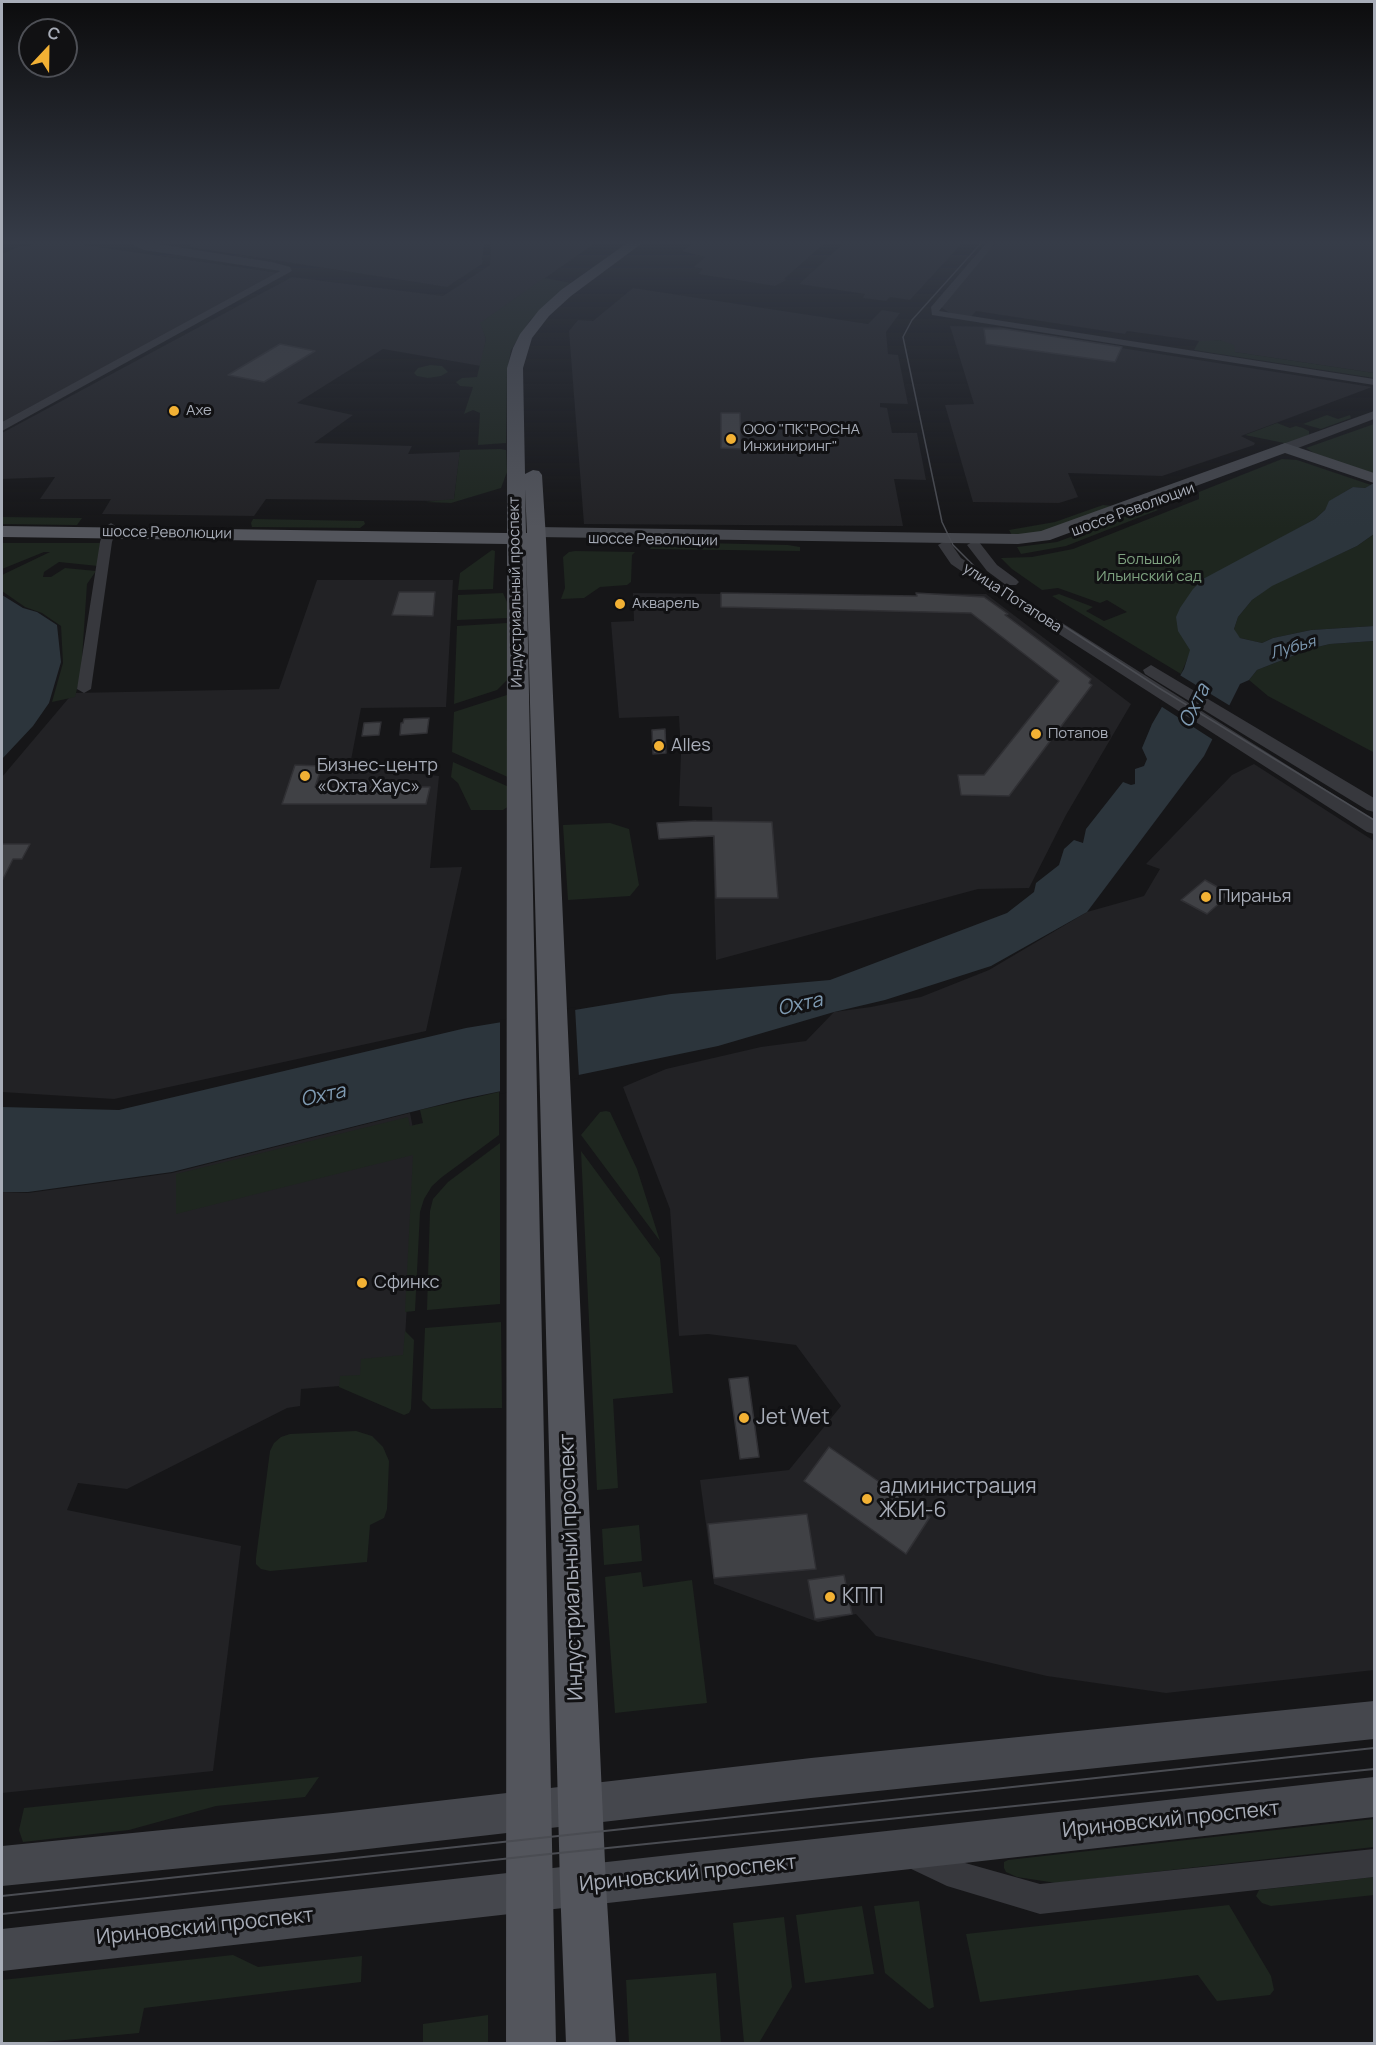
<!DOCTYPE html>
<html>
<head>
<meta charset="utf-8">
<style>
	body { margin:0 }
	#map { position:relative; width:1376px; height:2045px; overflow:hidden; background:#161618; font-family:Manrope,sans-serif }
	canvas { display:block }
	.frame { position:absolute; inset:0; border:3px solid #a8adb8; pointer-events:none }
	.north { position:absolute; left:18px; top:18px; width:60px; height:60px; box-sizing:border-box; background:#111113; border:2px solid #4d4f55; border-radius:50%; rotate:22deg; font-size:16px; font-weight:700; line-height:24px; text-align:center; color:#a8adb8 }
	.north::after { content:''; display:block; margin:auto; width:21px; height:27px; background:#f2b134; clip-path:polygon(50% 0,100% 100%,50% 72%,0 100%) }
</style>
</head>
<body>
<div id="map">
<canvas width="1376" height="2045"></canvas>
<div class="frame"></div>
<div class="north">С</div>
</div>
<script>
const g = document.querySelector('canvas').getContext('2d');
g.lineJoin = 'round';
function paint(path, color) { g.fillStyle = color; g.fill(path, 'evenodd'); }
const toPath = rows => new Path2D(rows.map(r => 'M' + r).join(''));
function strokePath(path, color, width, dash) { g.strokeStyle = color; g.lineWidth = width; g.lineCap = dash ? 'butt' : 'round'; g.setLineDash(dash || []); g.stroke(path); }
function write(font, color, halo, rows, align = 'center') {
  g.font = font + ' Manrope,sans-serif'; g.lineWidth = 6; g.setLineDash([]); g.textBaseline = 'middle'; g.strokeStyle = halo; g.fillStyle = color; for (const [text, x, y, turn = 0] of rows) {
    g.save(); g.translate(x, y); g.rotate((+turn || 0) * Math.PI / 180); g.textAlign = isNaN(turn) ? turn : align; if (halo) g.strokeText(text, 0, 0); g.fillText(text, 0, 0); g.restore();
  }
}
paint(toPath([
	[39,241,89,241,83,245,280,273,2,422,2,254,18,247,28,246],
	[194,241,484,241,482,264,447,287,190,247],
	[491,241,598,241,481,323,486,339,481,366,383,349,297,403,353,415,314,443,412,446,408,454,460,452,454,499,446,501,266,499,254,516,102,514,111,499,40,499,55,477,2,479,2,433,292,277,443,296,490,265],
	[696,241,827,241,784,279,787,280,775,286,698,274,703,269,694,267,705,257,682,251],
	[846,241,964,241,910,300,890,297,886,301,863,298,865,294,799,284],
	[998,241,1374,241,1374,373,1234,352,1220,340,1207,342,1127,331,1125,334,976,311,971,317,951,314,942,308,941,302],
	[633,288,868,324,882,310,900,313,886,332,888,354,898,355,908,404,880,403,880,407,887,408,892,433,917,433,926,480,894,479,903,526,584,524,569,331,578,320,593,321],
	[950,326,1001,327,1012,331,1372,387,1241,436,1255,443,1254,445,1162,476,1068,473,1078,497,1059,503,973,502,945,405,974,404],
	[317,580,453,580,446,707,361,708,351,760,369,768,439,776,430,868,462,867,426,1031,114,1099,2,1092,2,777,73,693,279,689],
	[633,593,916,596,916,593,986,594,1131,704,1066,815,1029,888,978,889,716,960,712,807,679,806,681,754,679,716,619,718,611,622,634,621],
	[1254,764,1374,841,1374,1670,1166,1693,1047,1676,876,1636,856,1614,818,1622,714,1584,700,1480,789,1470,841,1406,796,1345,708,1334,679,1336,670,1209,623,1087,666,1069,761,1047,806,1041,834,1012,871,1007,921,997,989,970,1087,912,1144,896,1160,869,1146,864,1232,775],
	[410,1113,416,1144,404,1357,340,1386,301,1389,300,1406,287,1408,127,1489,78,1483,67,1510,241,1546,213,1771,2,1793,2,1192,28,1193,172,1173]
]), '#222225');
paint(toPath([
	[544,278,573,283,531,319,511,350,507,372,506,443,478,445,480,413,473,410,464,414,473,387,460,386,456,382,462,378,477,377,486,339,480,323],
	[1220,340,1234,345,1235,352,1374,373,1374,378,1194,350,1199,341],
	[430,365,442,366,448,372,441,376,428,378,417,376,414,373,418,368],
	[1327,415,1338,419,1350,415,1351,418,1321,429,1303,424],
	[1277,423,1290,428,1296,426,1303,428,1309,431,1309,435,1291,443,1284,443,1245,435],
	[1374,424,1374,475,1314,453,1306,448],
	[500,449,506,450,507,472,501,488,451,503,425,502,454,499,460,450],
	[1282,459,1297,460,1371,485,1365,488,1353,487,1330,501,1325,510,1315,519,1281,538,1191,650,1181,674,1052,596,1059,594,1093,607,1086,611,1104,621,1127,612,1107,600,1100,603,1058,588,1042,590,1012,569,1001,558,1032,557,1073,549,1199,499,1199,492],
	[1103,505,1113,506,1052,530,1013,537,1009,530,1055,522],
	[1151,507,1158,510,1066,546,1021,554,1017,547,1057,542],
	[2,517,82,518,77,525,2,524],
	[253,519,364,521,365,524,360,528,252,527,251,523],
	[1374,534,1374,626,1311,630,1273,638,1262,643,1240,638,1236,634,1234,629,1238,617,1252,600,1272,585,1357,546],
	[2,543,100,543,98,566,59,562,44,572,43,577,51,577,65,568,96,571,87,584,81,673,75,697,52,702,63,663,61,626,42,613,25,607,2,591,2,576,4,574,50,552,44,552,2,569],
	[703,543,788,545,800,547,800,551,650,549,652,545],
	[492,550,495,551,493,589,458,590,460,573],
	[575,551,635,552,632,555,631,582,627,585,600,587,584,598,561,599,565,588,563,557,569,552],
	[503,593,510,609,508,618,457,620,458,595],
	[507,623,509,678,497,690,454,704,457,626],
	[1374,641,1373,752,1268,696,1249,680,1257,670,1313,648,1330,644],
	[510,694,510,778,452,752,454,712],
	[453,762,509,787,509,806,503,810,471,810,458,783,451,777],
	[610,823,629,829,639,885,630,896,568,900,563,825],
	[499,1092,499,1135,442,1177,432,1186,424,1199,420,1212,415,1311,405,1312,413,1155,176,1214,176,1174,408,1117,410,1126,423,1123,420,1110],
	[606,1111,610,1112,637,1169,660,1241,581,1135,600,1112],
	[500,1143,500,1304,427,1310,430,1211,433,1199,448,1182],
	[581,1151,660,1258,673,1393,613,1399,618,1488,597,1490],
	[501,1322,502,1408,431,1409,422,1400,425,1328],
	[405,1331,414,1340,411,1409,409,1413,404,1415,339,1387,340,1376,360,1375,361,1359,403,1355],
	[356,1431,372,1436,383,1447,389,1461,387,1509,384,1518,370,1525,367,1562,270,1571,261,1569,256,1564,256,1558,270,1451,274,1443,281,1437,290,1434],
	[639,1525,642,1561,604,1565,602,1529],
	[641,1572,643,1587,692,1580,707,1703,615,1713,605,1577],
	[319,1777,305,1797,216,1806,129,1830,23,1842,19,1830,24,1808],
	[1374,1819,1374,1847,1056,1883,1017,1877,1006,1872,1004,1868,1004,1862,1008,1860],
	[1374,1877,1374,1895,1271,1906,1262,1903,1256,1896,1259,1890],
	[919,1901,934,2007,929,2009,885,1973,874,1906],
	[1229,1905,1271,1976,1274,1990,1270,1995,1217,2001,1198,1975,980,2002,966,1934],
	[862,1906,874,1974,805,1983,796,1915],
	[784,1917,792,1987,759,2043,744,2043,733,1923],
	[233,1955,258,1967,362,1956,361,1982,144,2008,139,2033,34,2043,2,2043,2,1980],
	[716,1973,721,2043,629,2043,626,1980],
	[488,2015,488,2043,423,2043,423,2024]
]), '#1e261f');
paint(toPath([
	[1374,483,1374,534,1357,546,1272,586,1252,600,1238,617,1234,629,1240,638,1262,643,1273,638,1311,630,1374,626,1374,641,1330,644,1313,648,1257,670,1249,680,1240,684,1204,756,1087,912,991,966,885,1000,834,1012,718,1046,463,1099,172,1172,28,1192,2,1192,2,1107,119,1110,466,1028,671,994,830,980,1007,913,1034,892,1036,883,1059,865,1064,849,1074,840,1083,843,1086,829,1123,782,1131,785,1135,784,1135,769,1144,766,1147,759,1142,748,1152,724,1184,669,1190,650,1178,631,1176,617,1180,608,1193,589,1203,579,1315,519,1325,510,1329,501,1353,487,1365,488],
	[2,595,23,608,37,612,57,625,61,662,49,703,33,726,2,759]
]), '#2c353c');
paint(toPath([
	[1178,674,1232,707,1215,741,1159,705],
	[575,1007,579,1078,500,1094,500,1020]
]), '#161618');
const building = toPath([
	[984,329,1005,329,1122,347,1115,362,986,344,984,329],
	[280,344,315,351,264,382,228,375,280,344],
	[721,413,740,413,741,449,721,448,721,413],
	[399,592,435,592,433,616,392,615,399,592],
	[721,593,917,596,916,593,984,597,1008,614,1005,615,1091,679,1089,683,1092,685,1009,796,961,795,958,775,984,775,1059,681,971,613,721,607,721,593],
	[429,718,427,733,400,735,401,723,403,723,404,719,429,718],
	[381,722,379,735,362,736,364,723,381,722],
	[665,729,666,753,653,754,652,730,665,729],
	[295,765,322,766,315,787,430,787,426,804,282,804,295,765],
	[696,821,772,822,778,898,716,898,714,836,659,839,657,823,696,821],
	[2,844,30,844,22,859,13,859,2,881,2,844],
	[1205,880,1230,894,1207,914,1181,900,1205,880],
	[748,1377,759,1457,740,1459,729,1379,748,1377],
	[829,1447,930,1517,906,1554,804,1481,829,1447],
	[807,1514,816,1569,714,1578,708,1524,807,1514],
	[844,1575,852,1614,815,1619,808,1580,844,1575]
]);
paint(building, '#404145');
strokePath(building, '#303034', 1.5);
paint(toPath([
	[988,241,997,241,939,311,1374,379,1374,385,932,315,931,307,988,241],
	[111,523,117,527,112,542,91,689,84,693,77,689,100,542,105,527,111,523],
	[915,1842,951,1859,1040,1884,1374,1849,1374,1877,1040,1914,947,1886,905,1866,901,1856,905,1846,915,1842]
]), '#37383d');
paint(toPath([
	[124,241,139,241,272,262,290,267,292,271,2,431,2,422,280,271,144,250,124,241],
	[1374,411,1374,419,1290,451,1285,452,1278,448,1280,445,1374,411],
	[945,541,950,542,961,558,980,571,1374,820,1374,834,1367,832,970,577,951,564,938,545,945,541],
	[974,541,979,542,997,565,1016,579,1019,582,1016,585,1006,585,987,571,967,545,974,541],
	[1151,665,1374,798,1374,812,1367,810,1145,674,1143,670,1151,665]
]), '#37383d');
paint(toPath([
	[1285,443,1374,473,1374,483,1285,453,1050,540,1018,544,536,537,528,532,536,527,1018,534,1041,531,1285,443],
	[1374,1701,1374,1739,811,1798,333,1853,2,1886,2,1846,333,1813,811,1758,1374,1701],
	[1374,1777,1374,1817,2,1971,2,1929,1374,1777]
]), '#45474d');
paint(toPath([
	[630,241,645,241,571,296,549,316,532,338,523,368,525,474,533,470,539,471,542,475,546,539,606,1885,616,2044,566,2044,560,1885,526,545,556,2044,506,2044,507,544,2,537,2,526,507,533,507,368,513,348,520,334,539,310,561,290,630,241],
	[525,489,527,533,526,533,525,489]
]), '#53555c');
strokePath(toPath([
	[983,241,912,320,903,337,942,522,953,545,978,570,1159,688,1374,820]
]), '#4a4c52', 1.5);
strokePath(toPath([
	[2,1896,1374,1748],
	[2,1914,530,1856,1374,1769]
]), '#4a4c52', 2);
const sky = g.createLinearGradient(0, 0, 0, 528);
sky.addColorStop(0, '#0c0c0d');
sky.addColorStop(0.46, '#363c48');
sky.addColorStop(1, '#363c4800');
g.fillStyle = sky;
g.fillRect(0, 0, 1376, 528);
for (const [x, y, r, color] of [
	[174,411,6,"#f2b134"],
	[731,439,6,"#f2b134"],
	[620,604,6,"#f2b134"],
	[1036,734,6,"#f2b134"],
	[659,746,6,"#f2b134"],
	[305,776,6,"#f2b134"],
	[1206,897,6,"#f2b134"],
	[362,1283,6,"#f2b134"],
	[744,1418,6,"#f2b134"],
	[867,1499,6,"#f2b134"],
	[830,1597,6,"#f2b134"]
]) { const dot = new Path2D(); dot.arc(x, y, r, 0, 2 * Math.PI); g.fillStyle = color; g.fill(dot); strokePath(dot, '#111113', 2); }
write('15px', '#a8adb8', '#111113', [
	["Ахе",186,411],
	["ООО \"ПК\"РОСНА",743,430],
	["Инжиниринг\"",743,447],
	["Акварель",632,604],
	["Потапов",1048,734]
], 'left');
write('15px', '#a8adb8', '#111113', [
	["шоссе Революции",1133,510,-20],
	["шоссе Революции",167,533,1],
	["шоссе Революции",653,540,1],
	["Индустриальный проспект",516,592,-91],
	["улица Потапова",1012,598,33]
]);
write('15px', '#7fa381', '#111113', [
	["Большой",1149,560],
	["Ильинский сад",1149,577]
]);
write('italic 16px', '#7f9bb3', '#111113', [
	["Лубья",1293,648,-16]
]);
write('18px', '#a8adb8', '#111113', [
	["Alles",671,746],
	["Бизнес-центр",317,766],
	["«Охта Хаус»",317,787],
	["Пиранья",1218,897],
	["Сфинкс",374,1283]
], 'left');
write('italic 20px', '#7f9bb3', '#111113', [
	["Охта",1195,706,-64],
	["Охта",800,1005,-12],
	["Охта",323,1096,-12]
]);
write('21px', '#a8adb8', '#111113', [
	["Jet Wet",756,1418],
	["администрация",879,1487],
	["ЖБИ-6",879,1511],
	["КПП",842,1597]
], 'left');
write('21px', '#a8adb8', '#111113', [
	["Индустриальный проспект",572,1567,-92],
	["Ириновский проспект",1171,1820,-6],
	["Ириновский проспект",688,1874,-6],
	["Ириновский проспект",205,1927,-6]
]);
</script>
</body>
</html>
